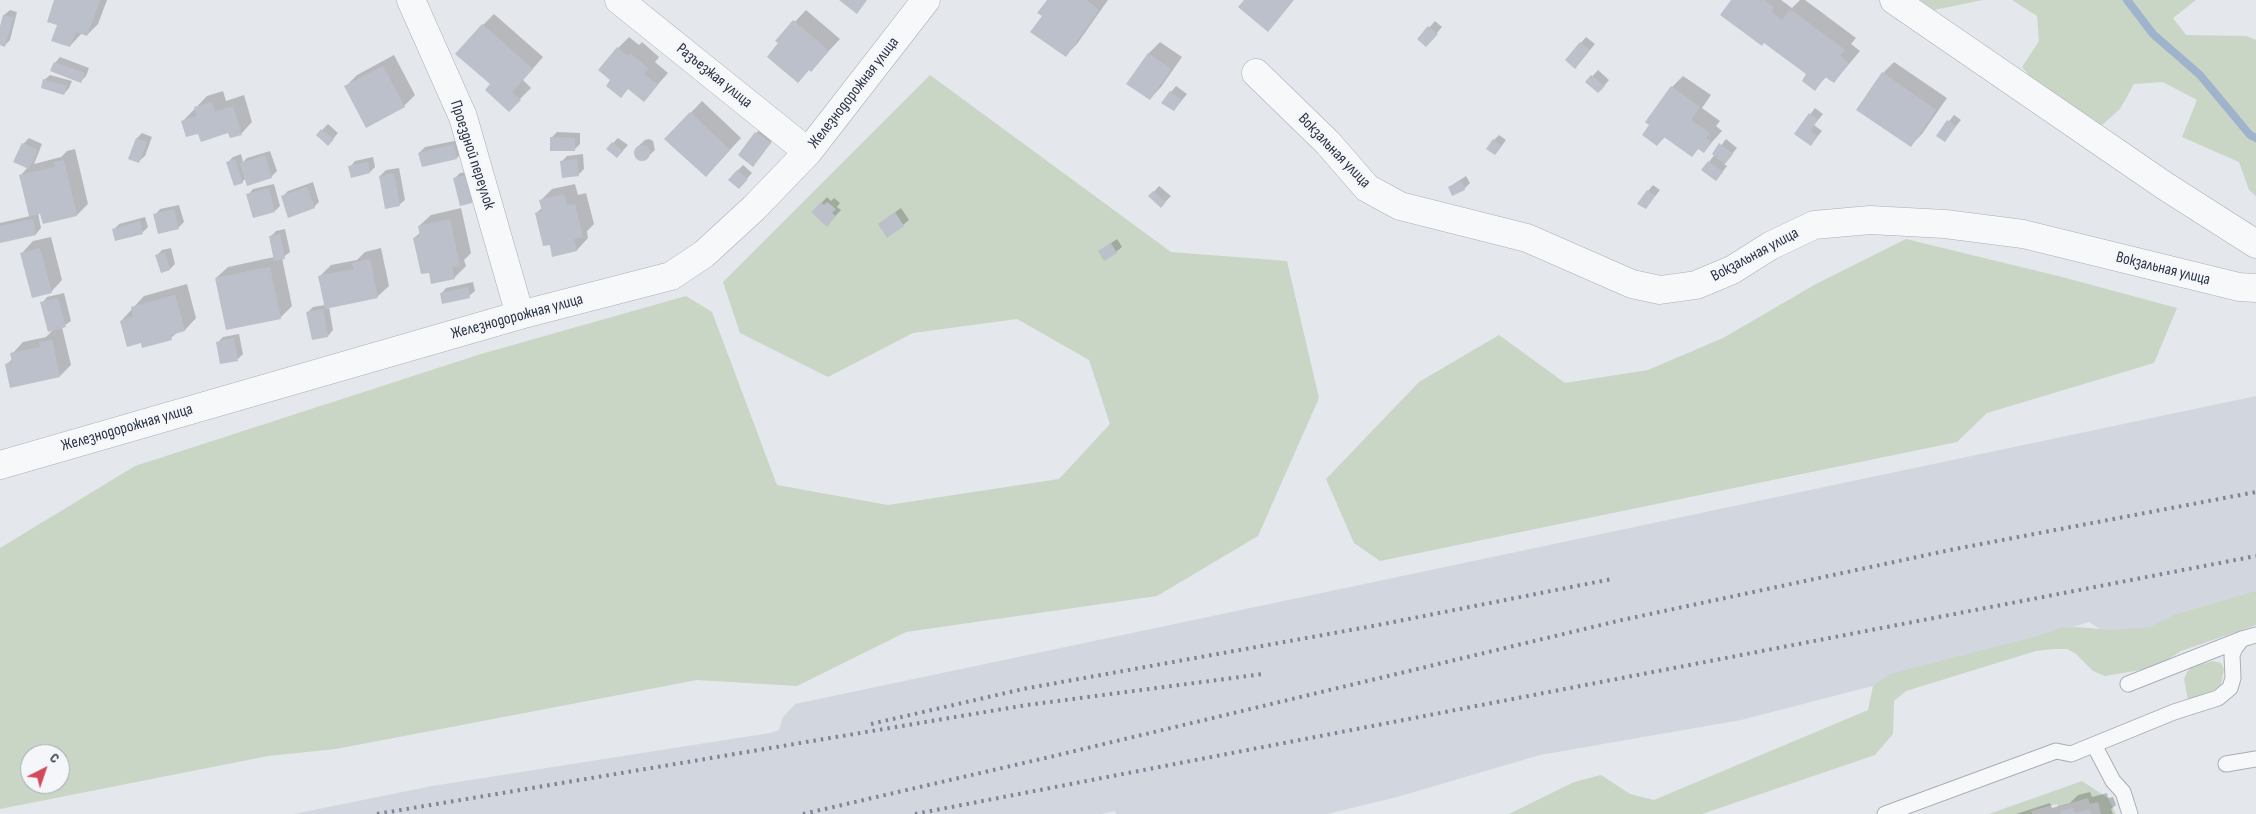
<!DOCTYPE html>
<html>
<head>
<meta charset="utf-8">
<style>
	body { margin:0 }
	#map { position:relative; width:2256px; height:814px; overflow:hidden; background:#e4e7ec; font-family:"Sofia Sans Condensed",sans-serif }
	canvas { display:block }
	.north { position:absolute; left:20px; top:744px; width:50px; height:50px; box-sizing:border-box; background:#f4f6f9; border:1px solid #a4a8b1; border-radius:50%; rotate:41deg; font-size:14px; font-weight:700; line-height:20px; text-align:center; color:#2b3445 }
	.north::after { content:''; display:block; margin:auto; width:18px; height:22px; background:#d1495b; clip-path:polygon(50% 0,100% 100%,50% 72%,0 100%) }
</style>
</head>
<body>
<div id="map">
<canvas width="2256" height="814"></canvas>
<div class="north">С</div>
</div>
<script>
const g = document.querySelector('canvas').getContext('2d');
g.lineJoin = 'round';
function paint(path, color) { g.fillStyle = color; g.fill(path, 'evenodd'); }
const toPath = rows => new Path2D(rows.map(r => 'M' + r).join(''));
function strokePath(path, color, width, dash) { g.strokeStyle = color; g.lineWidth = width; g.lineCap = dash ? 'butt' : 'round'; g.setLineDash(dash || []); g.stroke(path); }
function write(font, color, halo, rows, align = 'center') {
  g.font = font + ' "Sofia Sans Condensed",sans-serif'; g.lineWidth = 4.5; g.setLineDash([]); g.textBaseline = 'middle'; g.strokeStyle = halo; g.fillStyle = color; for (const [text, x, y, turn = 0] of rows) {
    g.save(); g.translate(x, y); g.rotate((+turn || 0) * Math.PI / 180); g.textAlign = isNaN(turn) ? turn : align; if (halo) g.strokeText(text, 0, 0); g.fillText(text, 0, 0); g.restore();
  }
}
paint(toPath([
	[2256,396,2256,604,2111,636,2089,622,1919,674,1741,720,1540,755,1397,797,1327,814,1116,814,1115,811,1101,814,294,814,432,786,770,733,779,730,783,717,795,704]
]), '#d2d6de');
paint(toPath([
	[1920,0,1983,0,1934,10],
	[2012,0,2196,0,2173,18,2186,35,2246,36,2256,40,2256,196,2249,190,2239,162,2182,137,2197,100,2163,82,2134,84,2120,109,2102,125,2033,80,2022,67,2039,41,2037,16],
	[930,75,1171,252,1287,261,1319,398,1258,536,1157,596,906,632,797,686,697,680,336,749,268,756,0,809,0,548,135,466,481,354,686,296,712,312,777,485,888,505,1059,479,1110,424,1089,360,1017,319,913,333,828,377,740,333,723,282],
	[30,754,60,754,60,784,30,784],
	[1906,239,2066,278,2177,308,2154,363,1987,413,1957,442,1380,561,1354,543,1326,479,1419,382,1499,335,1565,383,1648,370,1723,338,1816,284],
	[2256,591,2256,625,2181,651,2158,666,2146,669,2105,676,2093,671,2076,654,2067,649,2054,649,2036,651,1906,691,1894,701,1893,734,1875,755,1702,814,1509,814,1574,782,1601,775,1630,794,1654,800,1868,710,1873,686,1890,674,2038,636,2060,628,2077,627,2110,630,2150,627,2174,615],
	[2213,661,2221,663,2224,669,2221,685,2212,691,2188,700,2184,679,2187,672,2192,667],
	[2082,781,2108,798,2116,814,2101,814,2098,802,2090,804,2088,798,2058,807,2057,804,2031,811,2032,814,1989,814]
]), '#c9d6c5');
paint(toPath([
	[56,0,107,0,98,24,87,35,82,33,70,46,58,25],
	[1048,0,1108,0,1077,44,1066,55,1043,16],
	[1732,0,1781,0,1792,8,1800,0,1805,0,1856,38,1851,44,1860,51,1834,82,1827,76,1815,89,1808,74],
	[10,10,17,12,10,40,5,45,0,44,0,31,4,15],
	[806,10,840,39,811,70,777,41],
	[494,14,543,57,523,80,531,88,509,110,491,84,483,25],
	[1435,21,1442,27,1431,40,1419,39],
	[629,37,639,45,642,42,659,57,655,62,668,73,644,100,629,88,621,96,612,80,618,48],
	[1586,37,1595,44,1580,62,1566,60],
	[1160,42,1182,57,1161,87,1150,99,1149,53],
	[394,55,415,95,404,106,345,87,357,75],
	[60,57,89,68,86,76,81,81,55,63],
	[1894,62,1947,98,1922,134,1910,146,1883,73],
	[1598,70,1609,80,1604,86,1587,82],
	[50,75,72,81,69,88,64,94,44,80],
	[1683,76,1711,95,1702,108,1720,121,1716,126,1722,131,1703,152,1699,148,1692,155,1666,136,1657,145,1672,87],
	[1176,86,1187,94,1174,110,1171,92],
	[223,91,226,101,244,95,252,122,241,134,183,121,207,96],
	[702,101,741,138,717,164,666,139],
	[1815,108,1823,114,1814,125,1822,131,1811,144,1795,134],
	[1954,115,1961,120,1945,140,1938,135],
	[328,124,338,133,333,139,317,135],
	[762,128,775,137,753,165,756,133],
	[557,132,580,133,580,144,574,150,551,138],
	[142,133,152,137,145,156,139,161,137,138],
	[1499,135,1506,140,1500,148,1494,140],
	[29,138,42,144,34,164,61,157,67,151,75,149,88,204,77,215,38,213,41,228,36,234,0,242,0,223,30,216,21,175,28,167,23,144],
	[618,138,628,145,617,157,613,143],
	[649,139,653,141,655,150,645,159,637,158,635,149,645,140],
	[1726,139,1737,148,1724,164,1727,166,1721,174,1709,162],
	[459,140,462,152,457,158,419,153,425,147],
	[270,151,277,171,271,177,246,178,242,182,228,162,233,157,241,154,243,162,247,158],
	[583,154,584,169,579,174,562,161,567,156],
	[373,157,375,167,370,172,350,167,355,161],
	[743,165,752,173,744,182,737,171],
	[399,168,405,200,399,205,380,176,386,170],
	[471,171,477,196,472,202,454,179,460,173],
	[1466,176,1470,183,1464,189,1449,187],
	[313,182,319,202,314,207,282,197,288,191],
	[274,184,280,206,275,211,248,195,253,189],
	[575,184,578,195,586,193,594,224,587,231,588,238,577,250,553,255,550,243,536,213,542,208,541,200,552,189],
	[1653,185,1660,190,1646,208,1648,191],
	[1159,186,1171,196,1161,206,1150,196],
	[827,197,831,201,834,198,840,203,837,207,841,210,827,225,813,212],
	[179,205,184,222,178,228,155,215,160,209],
	[461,208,471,253,464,260,466,266,454,278,430,271,414,238,421,232,419,226,431,215],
	[901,208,909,220,903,225,879,224],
	[145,217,148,227,143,232,113,230,119,224],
	[285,229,290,252,282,258,292,306,280,318,216,278,228,267,274,257,270,237,276,231],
	[51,237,62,280,51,292,22,253,33,241],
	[1117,239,1122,247,1116,252,1099,251],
	[171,248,175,264,170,269,161,272,157,255,162,250],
	[381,248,389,286,377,297,329,307,333,330,328,336,307,313,313,307,325,305,320,276,331,265,357,260,365,252],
	[473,282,475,291,469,296,441,294,446,288],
	[187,284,196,318,185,330,178,332,171,338,141,342,121,321,144,296],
	[64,293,71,321,62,327,71,365,60,376,6,365,13,358,12,354,23,342,46,337,54,329,42,303,47,297],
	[239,334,243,354,238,359,217,343,223,337],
	[2090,792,2092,797,2107,793,2108,798,2113,797,2116,805,2111,809,2113,814,2016,814,2050,803,2052,808,2070,803,2078,795]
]), '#0003');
strokePath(toPath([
	[2127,0,2153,34,2200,75,2250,135,2256,138]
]), '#9fb4cc', 8);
paint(toPath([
	[54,0,100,0,87,36,76,32,70,47,51,41,57,25,47,22],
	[839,0,867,0,857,14],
	[1047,0,1086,0,1099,10,1066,57,1030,32,1042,16,1037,13],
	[1244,0,1294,0,1268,32,1238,7],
	[1731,0,1764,0,1774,7,1771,12,1782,20,1790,9,1845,50,1840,56,1849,63,1834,83,1825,77,1815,91,1802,81,1806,74,1764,43,1762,46,1720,15],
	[3,15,13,17,5,47,0,45,0,26],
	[793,20,829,51,811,72,809,70,798,83,767,57,778,43,775,41],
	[482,24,533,69,512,92,521,100,509,112,485,90,490,84,455,54],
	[1428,26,1438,34,1426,47,1417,39],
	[1580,42,1590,50,1575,69,1565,60],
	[617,47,628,56,630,53,649,69,644,74,658,85,644,102,628,89,621,98,606,86,610,80,598,70],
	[1148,53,1171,69,1150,100,1126,84],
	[54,62,85,73,81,83,50,71],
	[383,66,405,107,366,128,344,86],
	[1882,72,1936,110,1911,147,1856,110],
	[1591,75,1605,86,1598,93,1585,82],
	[43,79,67,86,64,95,41,88],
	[1671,86,1700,107,1691,120,1710,133,1706,138,1712,142,1704,153,1698,149,1692,157,1664,137,1657,146,1642,135,1649,125,1645,122],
	[1170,91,1182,100,1174,111,1161,103],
	[212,102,215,112,233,106,242,135,230,138,228,133,201,142,198,134,186,137,181,121,197,116,194,107],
	[690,112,730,150,706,177,664,139],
	[1809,113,1818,120,1810,131,1817,137,1811,146,1794,134],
	[1947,120,1956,126,1945,142,1936,136],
	[321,129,334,139,328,146,316,135],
	[755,132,771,143,753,167,738,155],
	[550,137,575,138,575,151,550,151],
	[136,138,147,142,139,163,128,159],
	[1493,139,1502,146,1495,155,1486,149],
	[612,142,623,151,617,158,606,149],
	[22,143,38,150,29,169,13,162],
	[1719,143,1733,154,1725,164,1712,154],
	[454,144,457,159,422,167,418,153],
	'634 153a8 8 0 1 1 16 0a8 8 0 1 1-16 0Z',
	[265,155,272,178,247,186,240,163],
	[235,159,243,183,234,186,226,162],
	[577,159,579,176,562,178,560,161],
	[64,160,77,216,43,224,40,214,29,216,19,175,55,167,54,162],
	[1708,161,1723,172,1716,181,1701,170],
	[368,162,370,173,351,178,348,166],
	[737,170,748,179,739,189,728,180],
	[394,173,400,206,385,209,379,176],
	[466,175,472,203,460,206,453,178],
	[1461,181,1465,190,1452,196,1448,187],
	[307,187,315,208,288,218,281,196],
	[269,188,275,212,253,218,246,194],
	[1647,190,1655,196,1646,209,1637,204],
	[1153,191,1166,202,1161,208,1148,196],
	[564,194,567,205,575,204,583,237,574,239,577,251,552,257,550,245,543,246,535,213,542,211,539,200],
	[821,202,824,205,827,202,836,209,832,213,836,216,827,227,811,212],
	[174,209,179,229,158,234,153,214],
	[895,212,904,226,887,238,878,224],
	[33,219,36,235,0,243,0,226],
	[450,219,460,266,452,267,455,279,431,284,429,273,421,274,413,238,420,236,418,226],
	[140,221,143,234,115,241,112,229],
	[280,234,285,259,274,261,269,236],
	[1111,243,1117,253,1104,261,1098,251],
	[40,248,52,293,32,298,20,253],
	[165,252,170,270,161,273,155,255],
	[370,259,378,298,325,309,318,276,354,269,352,263],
	[270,267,281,319,226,330,215,278],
	[468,287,470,298,442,304,440,293],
	[175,295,185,331,171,335,172,340,142,348,141,343,127,347,120,321,133,317,131,307],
	[58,298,66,327,48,332,40,302],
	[323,309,328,337,312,340,306,312],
	[234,338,238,361,220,364,216,342],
	[52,340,60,377,10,388,5,364,12,362,10,353,40,347,39,342],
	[2073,808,2075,813,2090,809,2091,814,2061,814,2060,811]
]), '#bbc0ca');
const lane = toPath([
	[2128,684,2242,639],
	[2094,745,2113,781,2123,792,2130,814],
	[2226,764,2256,759],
	[1885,814,2056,751,2071,754,2174,712,2218,698,2230,688,2233,678,2232,655,2235,648,2242,639,2256,635]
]);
const street = toPath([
	[411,0,463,117,520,315],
	[619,0,808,152],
	[1894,0,2165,186,2256,244],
	[1256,73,1328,143,1367,188,1400,206,1527,238,1632,284,1660,290,1696,285,1732,270,1770,246,1814,225,1870,220,1945,224,2023,234,2239,287,2256,288],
	[0,465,520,315,671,276,704,254,754,208,808,152,926,0]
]);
strokePath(lane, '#a9aeb7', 17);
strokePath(street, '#a9aeb7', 29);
strokePath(lane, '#f7f8fa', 15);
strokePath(street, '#f7f8fa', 28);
strokePath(toPath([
	[871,724,1023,689,1373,626,1612,579],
	[377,814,1027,705,1263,674],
	[803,814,1054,756,1622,620,1955,549,2256,492],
	[915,814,2256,556]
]), '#7d8696', 4, [2.5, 5]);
write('16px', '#2b3445', '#f4f6f9', [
	["Разъезжая улица",714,76,39],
	["Железнодорожная улица",854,93,-52],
	["Вокзальная улица",1334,151,46],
	["Проездной переулок",472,155,72],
	["Вокзальная улица",1755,255,-28],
	["Вокзальная улица",2163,269,14],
	["Железнодорожная улица",517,317,-15],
	["Железнодорожная улица",127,428,-16]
]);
</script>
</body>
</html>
